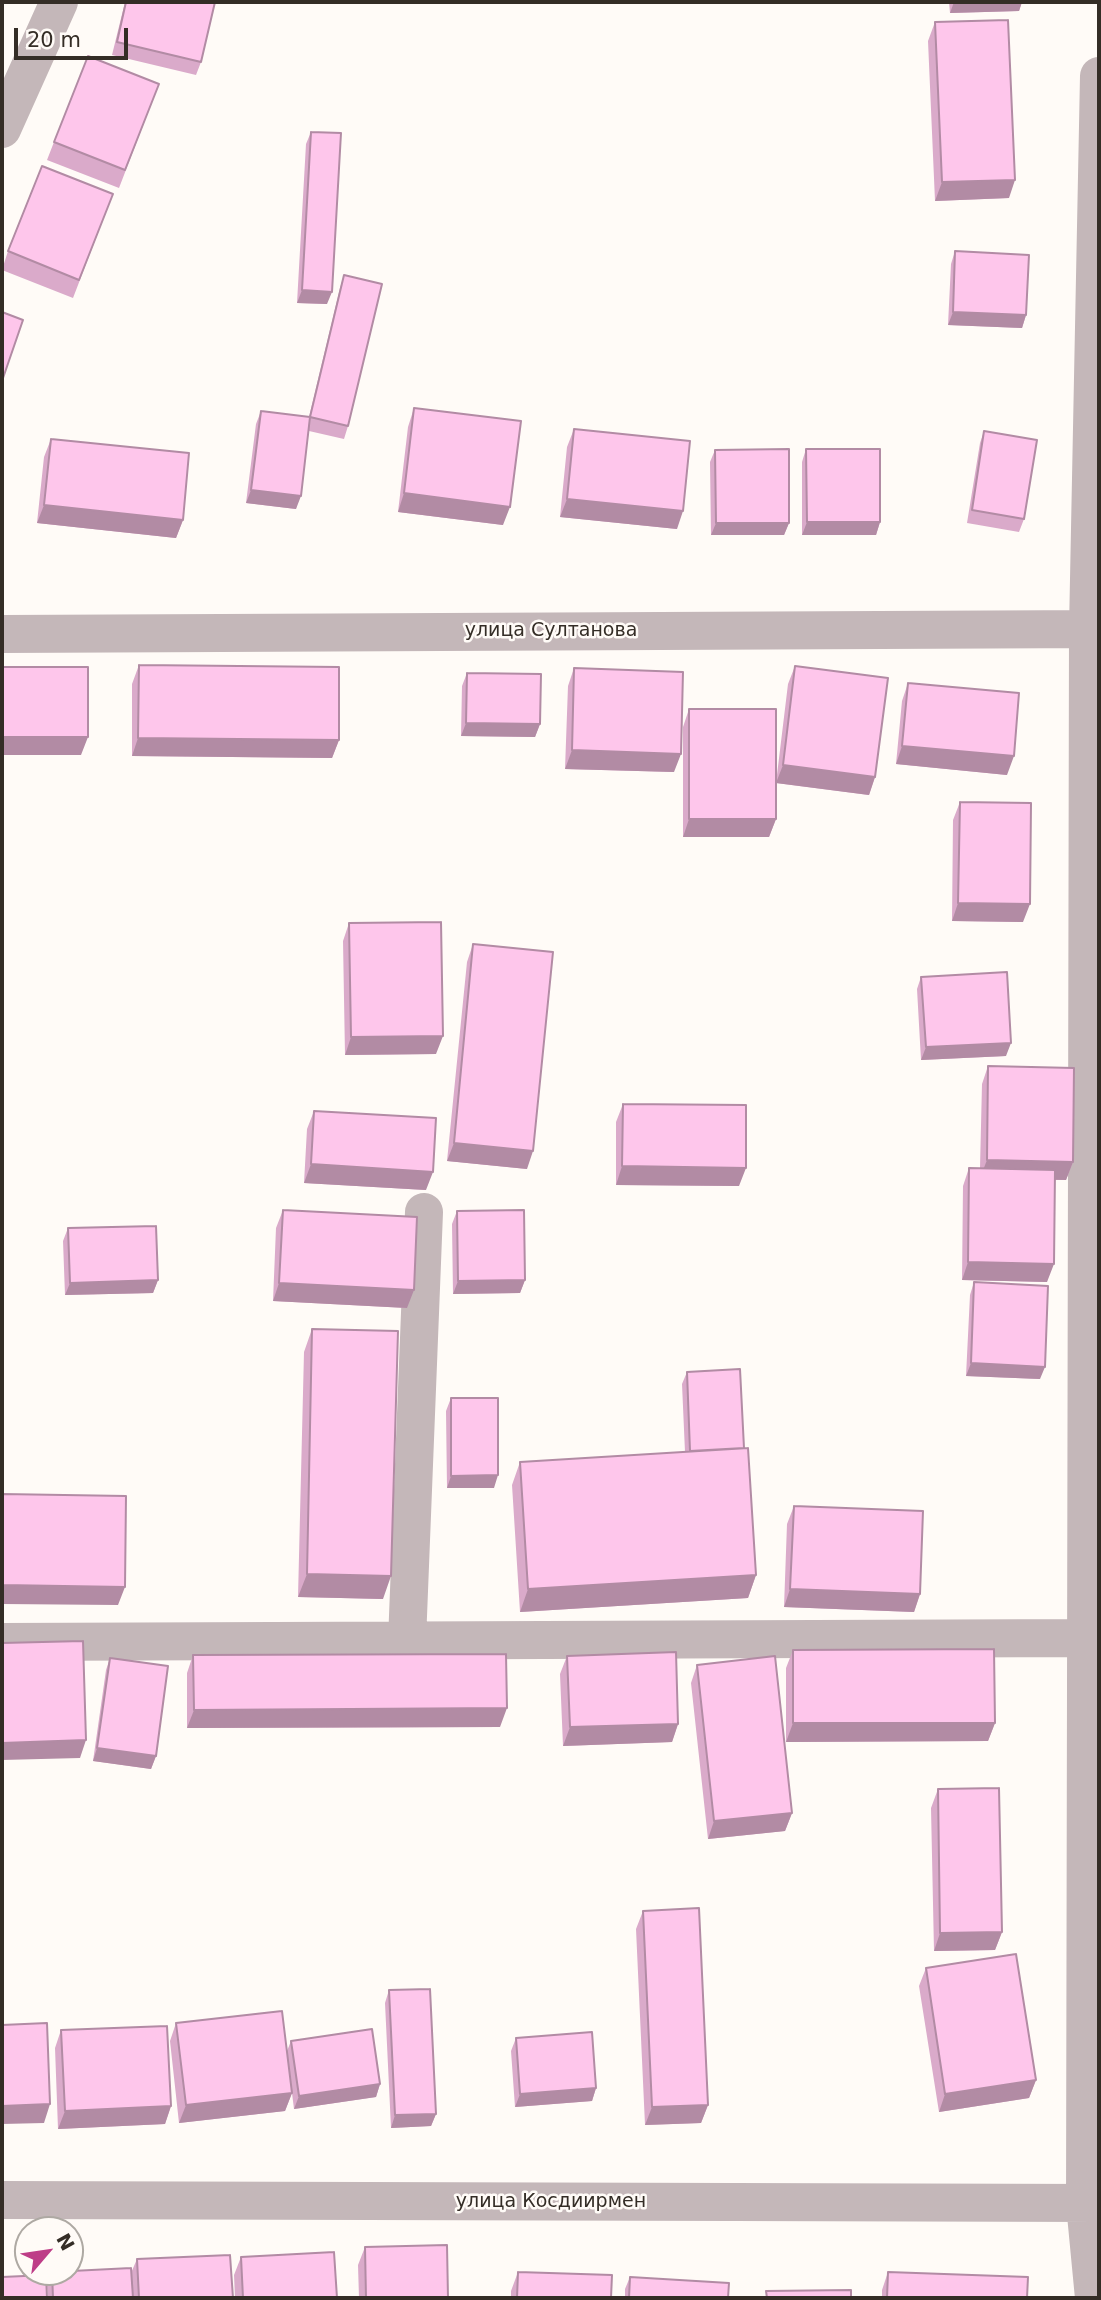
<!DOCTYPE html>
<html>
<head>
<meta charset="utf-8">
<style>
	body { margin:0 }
	#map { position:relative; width:1101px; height:2300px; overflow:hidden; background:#fffbf7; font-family:"DejaVu Sans",sans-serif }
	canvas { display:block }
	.frame { position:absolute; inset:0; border:4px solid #342d26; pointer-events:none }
	.north { position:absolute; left:14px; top:2216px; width:70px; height:70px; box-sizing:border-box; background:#fffbf7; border:2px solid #aea9a3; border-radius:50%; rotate:61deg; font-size:19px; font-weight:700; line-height:28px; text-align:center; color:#342d26 }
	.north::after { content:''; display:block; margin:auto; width:24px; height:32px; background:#be3d87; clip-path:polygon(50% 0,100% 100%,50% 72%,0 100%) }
	.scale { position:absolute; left:14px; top:28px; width:114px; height:32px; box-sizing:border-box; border:4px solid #342d26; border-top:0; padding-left:9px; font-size:21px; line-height:24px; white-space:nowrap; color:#342d26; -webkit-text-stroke:5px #fffbf7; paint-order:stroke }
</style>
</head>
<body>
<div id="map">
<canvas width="1101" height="2300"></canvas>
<div class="frame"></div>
<div class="north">N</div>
<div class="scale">20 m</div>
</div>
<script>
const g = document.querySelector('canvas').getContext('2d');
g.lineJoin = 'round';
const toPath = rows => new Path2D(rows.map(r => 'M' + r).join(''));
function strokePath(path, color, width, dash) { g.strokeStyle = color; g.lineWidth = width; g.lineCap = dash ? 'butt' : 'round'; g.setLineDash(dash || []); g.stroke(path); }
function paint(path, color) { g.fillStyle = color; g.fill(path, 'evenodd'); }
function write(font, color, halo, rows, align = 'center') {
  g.font = font + ' "DejaVu Sans",sans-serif'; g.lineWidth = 5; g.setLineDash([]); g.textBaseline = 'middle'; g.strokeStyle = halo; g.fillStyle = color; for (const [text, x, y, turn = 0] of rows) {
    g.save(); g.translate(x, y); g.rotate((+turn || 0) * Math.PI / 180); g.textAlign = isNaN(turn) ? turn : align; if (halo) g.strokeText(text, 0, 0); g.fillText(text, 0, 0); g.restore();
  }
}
strokePath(toPath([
	[2,129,59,2],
	[2,634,1099,629],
	[407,1641,424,1212],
	[2,1642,1086,1638],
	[2,2200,1099,2203],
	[1094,2298,1085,2204,1088,629,1099,76]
]), '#c4b7b9', 38);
paint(toPath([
	[125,2,215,2,201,62,196,75,112,55],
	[949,2,1022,2,1019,11,950,13],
	[935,22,1009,198,935,201,928,41],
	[159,84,119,188,47,160,54,142],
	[311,132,327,304,297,303,306,144],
	[113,194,73,298,2,270,8,251],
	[955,251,1026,315,1022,328,948,325,951,264],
	[344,275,348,426,344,439,309,431,296,509,246,503,256,424,261,411,309,417,340,288],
	[414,408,503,525,398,512,408,427],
	[574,429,677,529,560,517,567,447],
	[984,431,1024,519,1019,532,967,523,980,443],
	[51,439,183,520,176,538,37,523,44,457],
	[806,449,880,522,876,535,802,535,802,462],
	[715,450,789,523,784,535,711,535,710,462],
	[139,665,339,740,332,758,132,756,132,684],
	[795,666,875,777,869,795,776,783,788,684],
	[574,668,674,772,565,769,568,686],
	[467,673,540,724,535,737,461,736,462,686],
	[908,683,1007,775,896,764,902,701],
	[689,709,776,819,769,837,683,837,683,727],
	[960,802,1023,922,952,921,953,820],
	[349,923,436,1054,345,1055,343,941],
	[473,944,527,1169,447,1161,467,962],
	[921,977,1006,1056,921,1060,917,989],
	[988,1066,1073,1162,1066,1180,1055,1180,1047,1282,962,1280,963,1186,969,1168,980,1168,982,1084],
	[623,1104,739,1186,616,1185,616,1122],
	[314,1111,426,1190,304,1183,307,1129],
	[283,1210,407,1308,273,1301,276,1228],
	[457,1211,525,1280,520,1293,453,1294,452,1224],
	[68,1228,158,1280,153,1293,65,1295,63,1241],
	[974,1282,1040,1379,966,1376,970,1295],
	[312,1329,383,1599,298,1597,304,1352],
	[687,1372,744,1448,756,1575,748,1598,520,1612,512,1485,520,1462,685,1452,682,1384],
	[451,1398,494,1488,447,1488,446,1411],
	[794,1506,920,1594,914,1612,784,1607,787,1524],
	[793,1650,995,1723,988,1741,786,1742,786,1668],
	[193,1655,500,1727,187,1728,187,1673],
	[567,1656,678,1724,672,1742,563,1746,560,1674],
	[110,1658,156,1756,151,1769,93,1761,106,1670],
	[697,1665,792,1813,785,1831,708,1839,691,1683],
	[938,1789,1002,1932,995,1950,934,1951,931,1808],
	[643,1911,708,2105,701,2123,645,2125,636,1929],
	[926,1968,1036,2080,1029,2098,939,2112,919,1986],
	[389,1990,436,2114,431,2126,391,2128,385,2003],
	[176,2023,287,2051,291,2041,380,2084,376,2097,294,2109,292,2093,285,2111,179,2123,170,2041],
	[61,2030,171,2106,165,2124,58,2129,55,2048],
	[516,2038,596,2088,592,2101,515,2107,511,2051],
	[365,2247,448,2298,359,2298,358,2265],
	[241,2257,337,2298,235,2298,234,2275],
	[137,2259,233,2298,48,2298,47,2285,52,2272,131,2273],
	[518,2272,611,2298,511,2298,511,2291],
	[888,2272,1027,2298,882,2298,882,2290],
	[630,2277,728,2298,625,2298,625,2289]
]), '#daaaca');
paint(toPath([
	[954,2,1022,2,1019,11,950,13],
	[1015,180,1009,198,935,201,942,182],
	[302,290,332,292,327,304,297,303],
	[953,312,1026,315,1022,328,948,325],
	[251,490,301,496,296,509,246,503],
	[404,493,510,507,503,525,398,512],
	[567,499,683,511,677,529,560,517],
	[44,505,183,520,176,538,37,523],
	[807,522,880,522,876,535,802,535],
	[716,523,789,523,784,535,711,535],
	[466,723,540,724,535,737,461,736],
	[2,737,88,737,81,755,2,755],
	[138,738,339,740,332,758,132,756],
	[902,746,1014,756,1007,775,896,764],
	[572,750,681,754,674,772,565,769],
	[783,765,875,777,869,795,776,783],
	[689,819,776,819,769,837,683,837],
	[958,903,1030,904,1023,922,952,921],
	[443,1036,436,1054,345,1055,351,1037],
	[1011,1043,1006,1056,921,1060,926,1047],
	[454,1143,533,1151,527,1169,447,1161],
	[987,1160,1073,1162,1066,1180,980,1178],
	[311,1164,433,1172,426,1190,304,1183],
	[622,1166,746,1168,739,1186,616,1185],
	[968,1262,1054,1264,1047,1282,962,1280],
	[158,1280,153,1293,65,1295,70,1283],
	[525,1280,520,1293,453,1294,458,1281],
	[279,1283,414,1290,407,1308,273,1301],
	[971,1363,1045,1367,1040,1379,966,1376],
	[498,1475,494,1488,447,1488,451,1476],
	[307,1574,391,1576,383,1599,298,1597],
	[756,1575,748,1598,520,1612,528,1589],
	[2,1585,125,1587,118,1605,2,1604],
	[790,1589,920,1594,914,1612,784,1607],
	[507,1708,500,1727,187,1728,194,1710],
	[793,1723,995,1723,988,1741,786,1742],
	[678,1724,672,1742,563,1746,570,1727],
	[86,1740,80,1758,2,1760,2,1743],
	[97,1748,156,1756,151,1769,93,1761],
	[792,1813,785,1831,708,1839,714,1821],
	[1002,1932,995,1950,934,1951,940,1933],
	[1036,2080,1029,2098,939,2112,945,2094],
	[380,2084,376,2097,294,2109,299,2096],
	[596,2088,592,2101,515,2107,520,2094],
	[292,2093,285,2111,179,2123,186,2105],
	[50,2104,44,2123,2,2124,2,2106],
	[708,2105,701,2123,645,2125,652,2107],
	[171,2106,165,2124,58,2129,65,2111],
	[436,2114,431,2126,391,2128,395,2115]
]), '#b28ba4');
const building = toPath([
	[126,2,215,2,201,62,117,42,126,2],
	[1008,20,1015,180,942,182,935,22,1008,20],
	[88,56,159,84,125,170,54,142,88,56],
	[311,132,341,133,332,292,302,290,311,132],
	[42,166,113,194,79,280,8,251,42,166],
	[955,251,1029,255,1026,315,953,312,955,251],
	[344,275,382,284,348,426,310,417,344,275],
	[2,312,23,320,2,381,2,312],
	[414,408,521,421,510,507,404,493,414,408],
	[261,411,310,417,301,496,251,490,261,411],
	[574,429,690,441,683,511,567,499,574,429],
	[984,431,1037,440,1024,519,972,510,984,431],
	[51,439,189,453,183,520,44,505,51,439],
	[789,449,789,523,716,523,715,450,789,449],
	[806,449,880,449,880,522,807,522,806,449],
	[139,665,339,667,339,740,138,738,139,665],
	[795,666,888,678,875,777,783,765,795,666],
	[2,667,88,667,88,737,2,737,2,667],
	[574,668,683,672,681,754,572,750,574,668],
	[467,673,541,674,540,724,466,723,467,673],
	[908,683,1019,693,1014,756,902,746,908,683],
	[689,709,776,709,776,819,689,819,689,709],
	[960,802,1031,803,1030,904,958,903,960,802],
	[441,922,443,1036,351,1037,349,923,441,922],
	[473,944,553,952,533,1151,454,1143,473,944],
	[1007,972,1011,1043,926,1047,921,977,1007,972],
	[988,1066,1074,1068,1073,1162,987,1160,988,1066],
	[623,1104,746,1105,746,1168,622,1166,623,1104],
	[314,1111,436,1118,433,1172,311,1164,314,1111],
	[969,1168,1055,1170,1054,1264,968,1262,969,1168],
	[283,1210,417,1217,414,1290,279,1283,283,1210],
	[524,1210,525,1280,458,1281,457,1211,524,1210],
	[156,1226,158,1280,70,1283,68,1228,156,1226],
	[974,1282,1048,1286,1045,1367,971,1363,974,1282],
	[312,1329,398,1331,391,1576,307,1574,312,1329],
	[740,1369,744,1448,690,1451,687,1372,740,1369],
	[451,1398,498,1398,498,1475,451,1476,451,1398],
	[748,1448,756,1575,528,1589,520,1462,748,1448],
	[2,1494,126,1496,125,1587,2,1585,2,1494],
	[794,1506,923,1511,920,1594,790,1589,794,1506],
	[83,1641,86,1740,2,1743,2,1643,83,1641],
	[994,1649,995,1723,793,1723,793,1650,994,1649],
	[676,1652,678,1724,570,1727,567,1656,676,1652],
	[506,1654,507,1708,194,1710,193,1655,506,1654],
	[775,1656,792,1813,714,1821,697,1665,775,1656],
	[110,1658,168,1666,156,1756,97,1748,110,1658],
	[999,1788,1002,1932,940,1933,938,1789,999,1788],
	[699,1908,708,2105,652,2107,643,1911,699,1908],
	[1016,1954,1036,2080,945,2094,926,1968,1016,1954],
	[430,1989,436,2114,395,2115,389,1990,430,1989],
	[282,2011,292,2093,186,2105,176,2023,282,2011],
	[47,2023,50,2104,2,2106,2,2025,47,2023],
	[167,2026,171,2106,65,2111,61,2030,167,2026],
	[372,2029,380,2084,299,2096,291,2041,372,2029],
	[592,2032,596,2088,520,2094,516,2038,592,2032],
	[447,2245,448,2298,366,2298,365,2247,447,2245],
	[334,2252,337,2298,243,2298,241,2257,334,2252],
	[230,2255,233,2298,139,2298,137,2259,230,2255],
	[131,2268,133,2298,53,2298,52,2272,131,2268],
	[518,2272,612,2275,611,2298,517,2298,518,2272],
	[888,2272,1028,2277,1027,2298,887,2298,888,2272],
	[46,2275,47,2298,2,2298,2,2277,46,2275],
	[630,2277,729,2283,728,2298,629,2298,630,2277],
	[851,2290,851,2298,767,2298,766,2291,851,2290]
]);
paint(building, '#fec6eb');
strokePath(building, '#b28ba4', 2);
write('19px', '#342d26', '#fffbf7', [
	["улица Султанова",551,631],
	["улица Косдиирмен",551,2202]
]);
</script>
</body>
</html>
